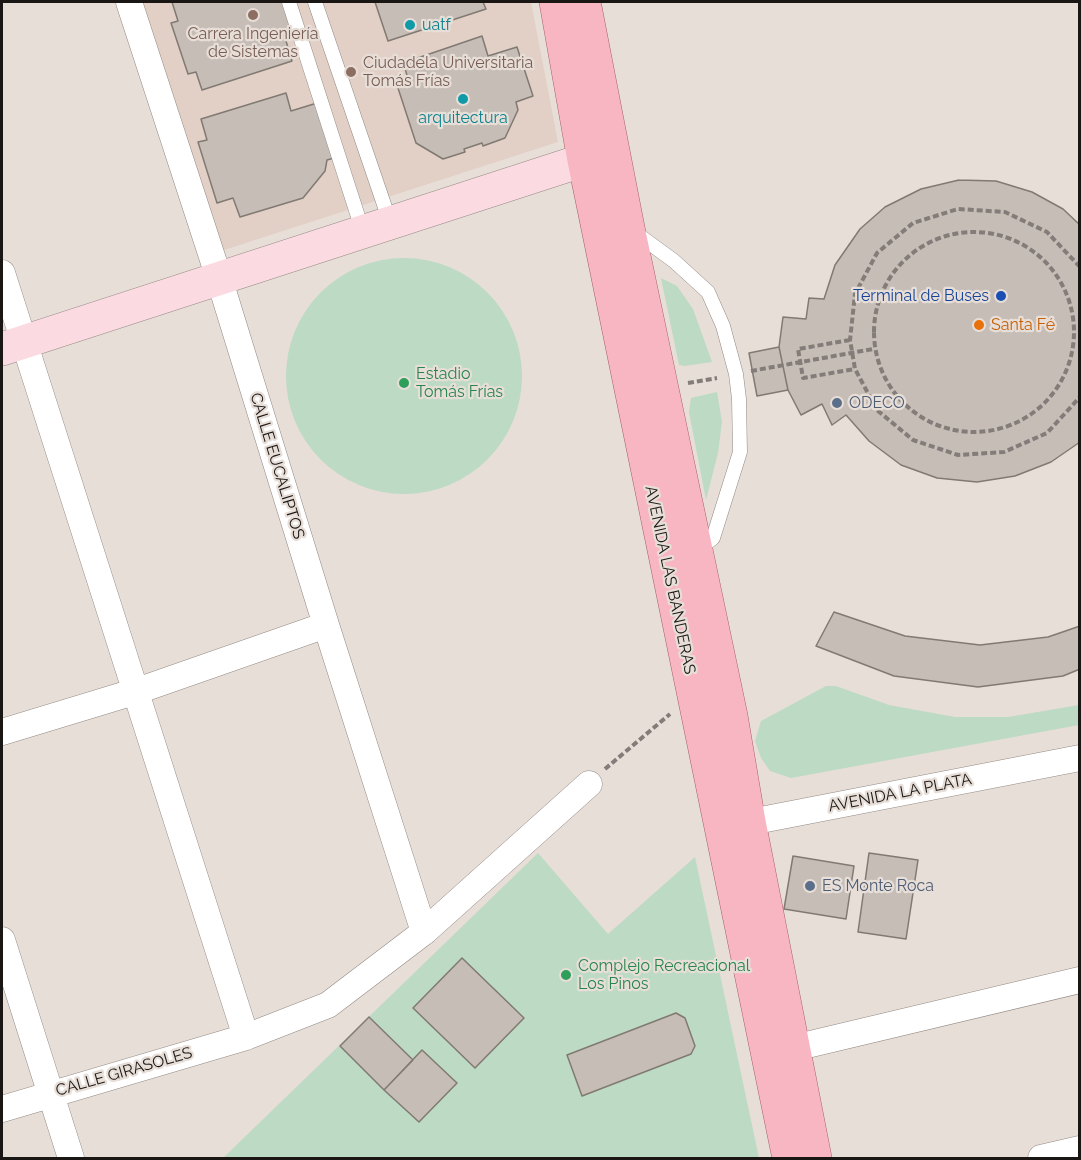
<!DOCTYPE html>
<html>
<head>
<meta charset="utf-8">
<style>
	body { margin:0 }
	#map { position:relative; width:1081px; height:1160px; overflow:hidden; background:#e8ded8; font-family:Raleway,sans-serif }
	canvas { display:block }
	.frame { position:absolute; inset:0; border:3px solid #191614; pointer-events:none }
</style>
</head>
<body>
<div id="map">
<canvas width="1081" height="1160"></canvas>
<div class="frame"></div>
</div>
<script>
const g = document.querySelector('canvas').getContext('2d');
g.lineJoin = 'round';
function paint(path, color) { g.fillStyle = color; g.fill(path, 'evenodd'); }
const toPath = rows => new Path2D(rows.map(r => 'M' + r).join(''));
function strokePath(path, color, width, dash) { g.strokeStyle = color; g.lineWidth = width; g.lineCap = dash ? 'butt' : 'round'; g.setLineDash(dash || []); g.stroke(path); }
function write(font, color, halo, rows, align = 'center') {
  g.font = font + ' Raleway,sans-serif'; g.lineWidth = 4.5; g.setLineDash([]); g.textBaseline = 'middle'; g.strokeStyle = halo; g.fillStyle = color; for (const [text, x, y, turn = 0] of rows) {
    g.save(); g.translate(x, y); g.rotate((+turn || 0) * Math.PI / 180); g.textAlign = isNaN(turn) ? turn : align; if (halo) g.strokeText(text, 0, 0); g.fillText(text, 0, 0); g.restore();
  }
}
paint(toPath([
	[136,2,531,2,558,142,215,253]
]), '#e2d0c6');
paint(toPath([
	'286 376a118 118 0 1 1 236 0a118 118 0 1 1-236 0Z',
	[661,278,677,286,693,309,712,362,685,366,679,365],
	[717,392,722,422,718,453,706,500,689,412,691,398],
	[826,686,836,686,889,705,955,717,1008,717,1079,705,1079,725,791,778,770,771,761,758,755,741,761,721],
	[538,853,608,934,695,857,759,1158,223,1158]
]), '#bcdac4');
const building = toPath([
	[172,2,283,2,294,35,286,41,292,61,202,90,196,72,188,74,171,23,178,21,172,2],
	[375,2,483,2,486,9,388,41,375,2],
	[482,36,488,56,517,47,533,96,516,102,518,110,505,138,483,146,482,143,464,149,465,152,443,159,416,143,397,85,409,81,403,63,482,36],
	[286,93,291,111,317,103,334,158,327,160,325,171,303,198,240,217,233,198,217,203,198,142,207,140,201,119,286,93],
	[959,180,996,181,1032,192,1063,209,1080,225,1080,442,1051,462,1015,476,977,482,937,478,901,465,869,441,846,415,832,425,822,404,801,415,788,390,779,347,783,317,806,319,809,298,824,299,835,265,860,229,885,207,921,189,959,180],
	[779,347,788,390,757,396,749,353,779,347],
	[834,612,905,636,980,645,1048,637,1080,626,1080,669,1063,676,978,687,894,676,816,646,834,612],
	[869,853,918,860,906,939,858,932,869,853],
	[793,856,854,866,846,919,784,909,793,856],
	[462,958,524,1018,475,1068,413,1008,462,958],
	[676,1013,685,1018,695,1046,691,1054,582,1096,567,1055,676,1013],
	[369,1017,413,1060,384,1090,340,1046,369,1017],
	[422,1050,457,1083,419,1122,384,1090,422,1050]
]);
paint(building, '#c5bdb6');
strokePath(building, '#817a73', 1.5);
const lane = toPath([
	[289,2,363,232],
	[315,2,390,222],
	[633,231,674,261,708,292,723,326,736,374,739,399,740,452,713,538,698,550]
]);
const street = toPath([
	[129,2,219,278,326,625,424,932],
	[2,273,246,1037],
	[2,732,137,691,326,625],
	[730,826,1080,758],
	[2,940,71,1158],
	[794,1048,1080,980],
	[2,1109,246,1037,328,1005,424,932,589,784],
	[1041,1158,1080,1149]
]);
const secondary = toPath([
	[2,349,584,160]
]);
const primary = toPath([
	[556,2,584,160,789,1158],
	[584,2,628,228,731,716,749,822,815,1158]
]);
strokePath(lane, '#938a84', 15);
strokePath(street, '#938a84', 27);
strokePath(secondary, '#938a84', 34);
strokePath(primary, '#a55f6b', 34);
strokePath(toPath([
	'874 332a100 100 0 1 1 200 0a100 100 0 1 1-200 0Z',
	[1080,267,1047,232,1005,212,958,209,913,223,877,253,855,294,850,340,855,369,877,410,913,440,958,455,1004,452,1047,433,1080,397],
	[850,340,798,349,803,378,855,369],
	[751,371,873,349],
	[688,383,717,378],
	[605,769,670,714]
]), '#837c78', 4, [6, 3]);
strokePath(lane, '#fff', 14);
strokePath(street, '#fff', 26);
strokePath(secondary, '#fbdbe1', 33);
strokePath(primary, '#f7b6c2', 33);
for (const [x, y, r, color] of [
	[253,15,6,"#8d6e63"],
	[410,25,6,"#0f9aa8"],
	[351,72,6,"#8d6e63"],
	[463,99,6,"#0f9aa8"],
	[1001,296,6,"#1a4fb4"],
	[979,325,6,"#e8710a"],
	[404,383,6,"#2e9e5b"],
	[837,403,6,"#5c6f8a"],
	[810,886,6,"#5c6f8a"],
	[566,975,6,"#2e9e5b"]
]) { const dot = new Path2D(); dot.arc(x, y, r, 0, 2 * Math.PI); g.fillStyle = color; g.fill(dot); strokePath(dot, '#e8ded8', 2); }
write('16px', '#0d838f', '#e8ded8', [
	["uatf",422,25],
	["arquitectura",463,118,"center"]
], 'left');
write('16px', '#785e54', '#e8ded8', [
	["Carrera Ingeniería",253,34],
	["de Sistemas",253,52],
	["Ciudadela Universitaria",363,63,"left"],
	["Tomás Frías",363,81,"left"]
]);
write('16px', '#164399', '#e8ded8', [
	["Terminal de Buses",989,296]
], 'right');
write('16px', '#c56008', '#e8ded8', [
	["Santa Fé",991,325]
], 'left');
write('16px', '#27864d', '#e8ded8', [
	["Estadio",416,374],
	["Tomás Frías",416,392],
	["Complejo Recreacional",578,966],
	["Los Pinos",578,984]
], 'left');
write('16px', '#4e5e75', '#e8ded8', [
	["ODECO",849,403],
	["ES Monte Roca",822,886]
], 'left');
write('16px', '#191614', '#e8ded8', [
	["CALLE EUCALIPTOS",277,466,73],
	["AVENIDA LAS BANDERAS",670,580,78],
	["AVENIDA LA PLATA",900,793,-11],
	["CALLE GIRASOLES",124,1072,-16]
]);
</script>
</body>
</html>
